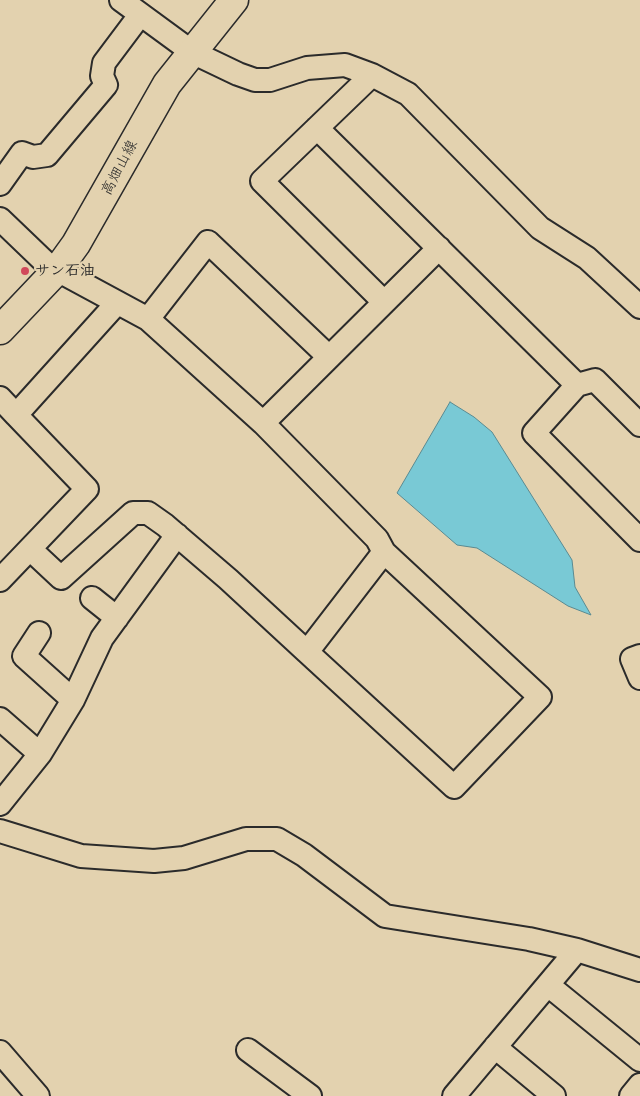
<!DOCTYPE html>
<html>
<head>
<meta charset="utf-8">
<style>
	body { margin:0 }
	canvas { display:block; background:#e3d2af }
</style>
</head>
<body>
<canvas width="640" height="1096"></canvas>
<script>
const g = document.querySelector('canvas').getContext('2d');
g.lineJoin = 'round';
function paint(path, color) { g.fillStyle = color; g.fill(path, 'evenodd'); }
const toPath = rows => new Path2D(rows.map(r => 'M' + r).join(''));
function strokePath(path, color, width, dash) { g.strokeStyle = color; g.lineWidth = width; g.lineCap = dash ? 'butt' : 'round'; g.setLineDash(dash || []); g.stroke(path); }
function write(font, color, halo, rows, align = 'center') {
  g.font = font + ' "Balsamiq Sans","Klee One",sans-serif'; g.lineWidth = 4.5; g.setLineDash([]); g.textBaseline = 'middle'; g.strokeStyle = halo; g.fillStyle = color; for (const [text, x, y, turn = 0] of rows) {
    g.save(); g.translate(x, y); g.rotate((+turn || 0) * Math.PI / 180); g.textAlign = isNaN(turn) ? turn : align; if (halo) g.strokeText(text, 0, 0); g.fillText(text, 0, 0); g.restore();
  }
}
const water = toPath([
	[450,402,474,417,492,432,572,560,575,587,591,615,568,606,477,548,457,545,397,493,450,402]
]);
paint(water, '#79c9d5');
strokePath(water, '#5a8a91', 1);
const minor = toPath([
	[121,0,192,52,238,74,255,80,270,80,307,68,345,65,372,75,408,94,540,228,587,258,640,307],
	[372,75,262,181,384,302],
	[317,128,577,385,534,433,640,540],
	[0,184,22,153,33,157,47,155,106,85,102,76,104,63,140,15],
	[0,219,48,265,148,319,263,423,377,539,384,552,540,697,454,787,307,652,384,552],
	[148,319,208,242,329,357],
	[577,385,595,380,640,425],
	[0,398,16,415],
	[263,423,439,248],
	[30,549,61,578,133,513,148,513,165,525,228,579,307,652],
	[0,580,87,489,16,415,117,303],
	[92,598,117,618],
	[39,633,24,656,73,700],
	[640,656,632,659,640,678],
	[0,719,40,754],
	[0,804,40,754,73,700,102,638,177,535],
	[0,831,81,856,154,861,184,858,246,839,277,839,304,855,385,916,529,939,577,950,640,970],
	[548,985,640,1060],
	[495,1047,554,1096],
	[248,1050,310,1096],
	[0,1052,38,1096],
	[454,1096,577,950],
	[631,1096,640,1085]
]);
const major = toPath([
	[0,330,58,269,76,244,167,84,234,0]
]);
strokePath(minor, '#2b2b2b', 26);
strokePath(major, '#2b2b2b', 31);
strokePath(minor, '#e3d2af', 22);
strokePath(major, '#e3d2af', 28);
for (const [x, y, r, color] of [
	[25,271,5,"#d1495b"]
]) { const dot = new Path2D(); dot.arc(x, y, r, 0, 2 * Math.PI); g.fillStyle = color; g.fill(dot); strokePath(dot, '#e3d2af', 2); }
write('15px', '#2b2b2b', '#e3d2af', [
	["高畑山線",120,168,-62]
]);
write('bold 15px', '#2b2b2b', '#e3d2af', [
	["サン石油",35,271]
], 'left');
</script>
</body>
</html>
